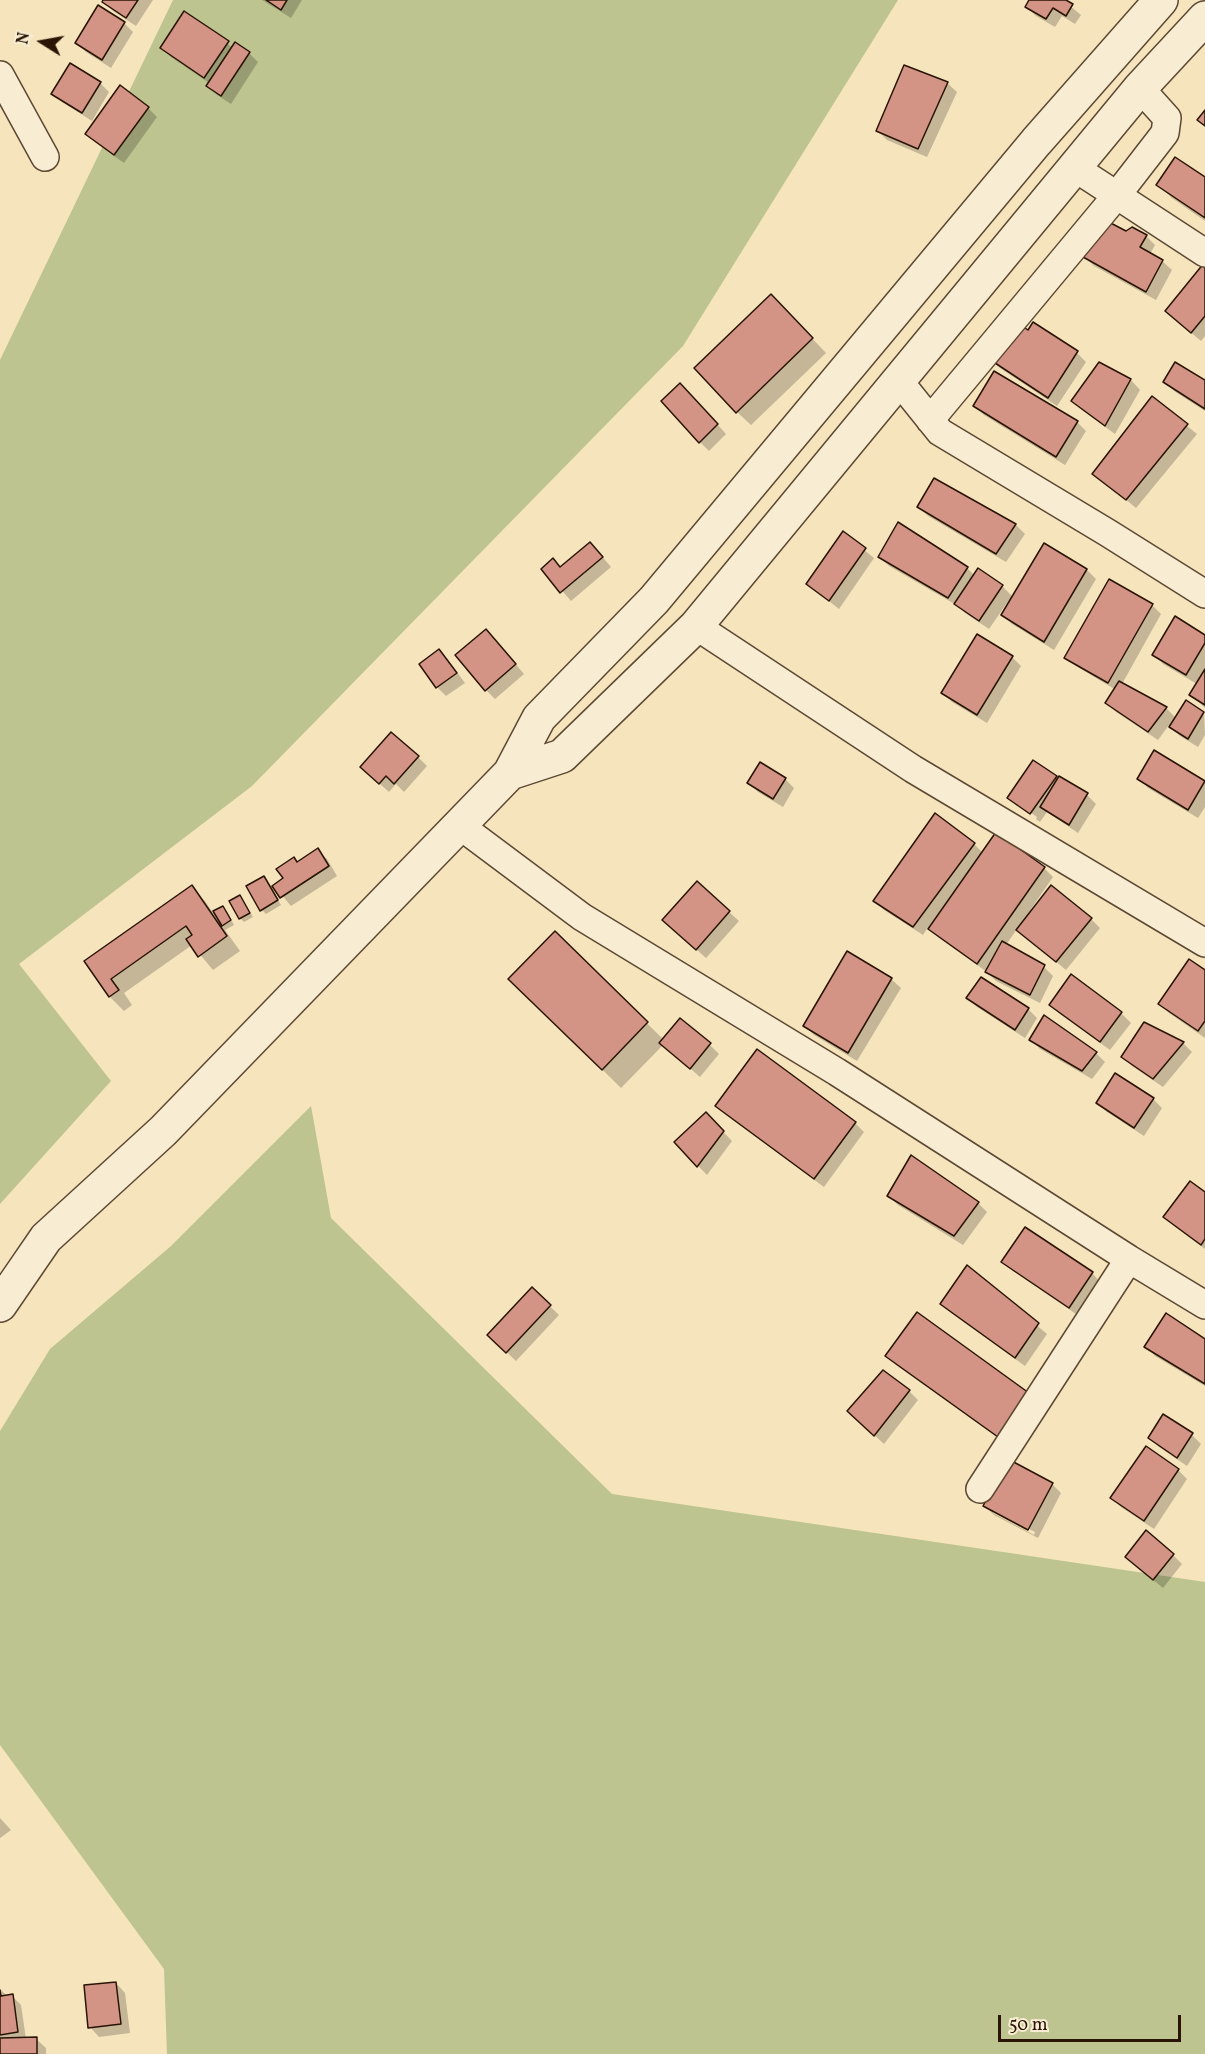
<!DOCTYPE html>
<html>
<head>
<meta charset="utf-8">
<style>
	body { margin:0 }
	#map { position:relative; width:1205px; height:2054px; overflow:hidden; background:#f5e4bc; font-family:Vollkorn,serif }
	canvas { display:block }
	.north { position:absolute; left:12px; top:12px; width:60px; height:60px; -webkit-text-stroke:4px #f8edd3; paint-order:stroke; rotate:281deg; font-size:16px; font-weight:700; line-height:24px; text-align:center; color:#291405 }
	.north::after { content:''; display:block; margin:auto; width:21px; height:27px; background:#291405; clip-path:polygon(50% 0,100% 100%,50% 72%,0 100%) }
	.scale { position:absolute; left:998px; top:2015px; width:183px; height:27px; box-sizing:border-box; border:3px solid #291405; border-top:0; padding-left:8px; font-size:18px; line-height:21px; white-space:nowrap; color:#291405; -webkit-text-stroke:4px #f8edd3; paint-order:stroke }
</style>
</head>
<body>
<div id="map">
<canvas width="1205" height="2054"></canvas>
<div class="north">N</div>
<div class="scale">50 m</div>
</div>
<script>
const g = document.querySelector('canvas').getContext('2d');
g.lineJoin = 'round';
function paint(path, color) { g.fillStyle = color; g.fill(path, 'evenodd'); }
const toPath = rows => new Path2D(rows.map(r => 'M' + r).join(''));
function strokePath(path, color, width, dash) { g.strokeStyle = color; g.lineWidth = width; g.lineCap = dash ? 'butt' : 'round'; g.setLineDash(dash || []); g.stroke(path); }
paint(toPath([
	[173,0,898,0,683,346,252,786,19,964,111,1081,0,1204,0,360],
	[311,1106,331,1218,612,1494,1205,1582,1205,2054,167,2054,164,1969,0,1745,0,1431,50,1349,171,1246]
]), '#bdc48f');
paint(toPath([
	[105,0,153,0,136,26,113,11,104,2],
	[262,0,302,0,291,18],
	[1031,0,1063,0,1081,15,1075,24,1062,16,1055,27,1036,16,1027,7],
	[185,13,233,48,249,53,258,62,231,104,217,95,208,85,209,83,171,57,162,47],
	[124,23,133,32,111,68,86,52,76,42],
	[100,83,109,92,92,121,62,102,53,93],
	[947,83,957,92,927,157,887,140,878,131],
	[148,108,157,117,124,163,96,143,87,133],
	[1205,179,1205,221,1172,198,1158,184],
	[1126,233,1146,236,1155,245,1150,254,1162,261,1172,270,1156,300,1094,266,1085,257],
	[1205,267,1205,336,1201,341,1176,320],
	[785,310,826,353,751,425,737,412],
	[1034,324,1077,353,1086,362,1057,406,1000,368,991,359,1029,332],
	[1100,364,1131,380,1140,390,1115,434,1082,410,1073,401],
	[1205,381,1205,411,1174,391,1165,382],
	[690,394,726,434,709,451,700,442],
	[1152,398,1197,434,1136,508,1094,473],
	[975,406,1077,422,1086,431,1065,465,984,415],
	[934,480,1016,525,1025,534,1006,562,928,516,919,507],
	[843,533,874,558,839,609,808,584],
	[1044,545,1087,570,1096,579,1054,650,1012,624,1003,615,1011,601,1009,600,989,629,965,613,958,606,889,566,880,557,967,568,975,576,978,570,1002,586,1013,597],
	[599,553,611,567,571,601,543,569,553,560,561,568],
	[1152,605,1161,614,1122,684,1166,708,1176,718,1204,713,1205,735,1198,747,1180,736,1169,725,1158,740,1116,712,1107,703,1116,690,1076,666,1066,657],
	[1205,636,1205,708,1191,695,1197,684,1163,664,1154,654],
	[495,640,524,674,495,699,486,690],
	[439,651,448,660,465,683,446,696,437,687],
	[1012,657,1021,666,987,723,952,702,943,693],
	[1154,752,1205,783,1205,807,1198,818,1148,788,1139,778],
	[418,757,427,766,404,792,396,784,389,792,371,776],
	[1056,777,1087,795,1096,804,1078,833,1047,812,1040,822,1036,819,1037,817,1017,803,1017,806,1009,797],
	[785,779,794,788,783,807,758,792,749,783],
	[974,844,983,853,1044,868,1053,877,1031,909,1033,910,1091,919,1100,928,1066,970,1017,929,1006,945,1044,967,1053,976,1040,1003,996,981,987,972,939,938,928,927,923,935,884,910,875,900],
	[317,850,327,859,337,876,291,906,274,886,285,879,298,863],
	[264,877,281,905,266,914,262,910],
	[697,883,739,921,706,958,674,929],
	[191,887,205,901,213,913,222,907,227,912,234,925,225,930,240,951,213,970,192,945,124,993,132,1005,124,1011,110,997,86,962],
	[240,897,253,917,244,922,240,918],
	[555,933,664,1040,680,1020,710,1045,719,1054,700,1077,663,1045,621,1088,511,979],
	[1205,972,1205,1038,1169,1013,1160,1004],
	[1071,976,1121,1013,1131,1023,1110,1050,1060,1014,1051,1004],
	[891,979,901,988,857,1061,814,1035,805,1026],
	[968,998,1028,1009,1037,1018,1025,1038,977,1007],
	[1031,1040,1096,1053,1105,1062,1092,1079,1040,1049],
	[1183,1043,1192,1052,1163,1087,1132,1066,1123,1057],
	[1153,1099,1162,1108,1144,1136,1107,1112,1098,1103],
	[717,1106,855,1123,864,1132,824,1187,726,1115],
	[706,1114,732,1141,707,1175,676,1143],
	[1205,1194,1205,1249,1174,1226,1165,1217],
	[889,1196,978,1203,987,1212,963,1245,898,1205],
	[1003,1262,1092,1273,1101,1283,1079,1316,1013,1271],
	[968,1267,1047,1334,1025,1366,951,1313,942,1303],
	[532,1289,559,1315,516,1361,489,1335],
	[917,1314,1008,1445,896,1365,887,1356],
	[1205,1341,1205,1386,1155,1356,1146,1346],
	[909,1391,918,1400,884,1444,858,1420],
	[1164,1416,1192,1435,1201,1444,1187,1466,1159,1447,1150,1438],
	[1178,1470,1187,1479,1154,1529,1121,1507,1112,1498],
	[1052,1484,1061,1493,1038,1538,994,1515,985,1506],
	[993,1510,1035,1532,1034,1535,993,1513],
	[1173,1555,1182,1564,1163,1588,1136,1566],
	[0,1818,11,1830,0,1838],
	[116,1983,125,1993,130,2033,99,2037,90,2027],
	[0,1989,7,1996,12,1996,21,2005,26,2039,36,2039,46,2048,46,2054,0,2054]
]), '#0003');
const building = toPath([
	[103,0,138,0,126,18,102,2,103,0],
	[266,0,287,0,281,10,266,0],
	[1029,0,1066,0,1073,4,1066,16,1053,8,1046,19,1025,7,1029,0],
	[98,5,125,22,102,60,75,43,98,5],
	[184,11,229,41,204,78,160,48,184,11],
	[235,42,250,52,221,96,206,86,235,42],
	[70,63,101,82,82,113,51,94,70,63],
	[904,65,948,82,918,149,876,131,904,65],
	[120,85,149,107,114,155,85,134,120,85],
	[1205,110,1205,126,1197,120,1205,110],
	[1175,157,1205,177,1205,218,1156,185,1175,157],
	[1103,219,1126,231,1132,227,1147,235,1140,247,1163,260,1146,292,1083,257,1103,219],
	[1204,263,1205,265,1205,316,1191,333,1165,311,1204,263],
	[771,294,813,338,736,413,694,368,771,294],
	[1015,321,1028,330,1033,322,1078,351,1048,398,989,359,1015,321],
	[1099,362,1131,379,1105,426,1071,401,1099,362],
	[1175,362,1205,380,1205,409,1163,382,1175,362],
	[994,371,1078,421,1056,457,973,406,994,371],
	[680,383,718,424,699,443,661,401,680,383],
	[1152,396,1188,424,1126,500,1092,474,1152,396],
	[934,478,1016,524,996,554,917,507,934,478],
	[898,522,968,567,948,598,878,557,898,522],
	[843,531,866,548,829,601,806,584,843,531],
	[590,542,603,557,560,593,541,569,553,558,560,567,590,542],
	[1044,543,1087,569,1044,642,1001,615,1044,543],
	[978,568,1003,585,979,621,954,604,978,568],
	[1109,579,1153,604,1108,683,1064,658,1109,579],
	[1175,616,1205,635,1205,643,1186,675,1152,655,1175,616],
	[486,629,516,664,485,691,455,655,486,629],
	[977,634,1013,656,977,715,941,693,977,634],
	[439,649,457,673,436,688,419,664,439,649],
	[1205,669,1205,705,1189,695,1205,669],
	[1119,681,1167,707,1148,732,1105,703,1119,681],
	[1186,700,1204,712,1188,739,1169,727,1186,700],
	[391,732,419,756,394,784,386,776,379,784,360,767,391,732],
	[1154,750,1205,781,1188,810,1137,779,1154,750],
	[1033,760,1057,776,1030,814,1007,798,1033,760],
	[760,762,786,778,773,799,747,783,760,762],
	[1059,776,1088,793,1069,825,1040,807,1059,776],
	[935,813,975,843,913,927,873,901,935,813],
	[996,832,1045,867,977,964,928,929,996,832],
	[318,848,329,866,280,898,272,886,283,878,276,869,294,857,297,862,318,848],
	[264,876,278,900,260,911,246,886,264,876],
	[697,881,730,911,696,950,662,920,697,881],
	[192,885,227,936,198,957,186,939,192,935,186,926,111,979,119,990,109,997,84,961,192,885],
	[1051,885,1092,918,1056,962,1016,930,1051,885],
	[240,895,250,913,239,919,229,901,240,895],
	[223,906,231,920,222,926,213,911,223,906],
	[555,931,648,1022,602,1070,508,979,555,931],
	[1002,941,1045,965,1030,995,985,972,1002,941],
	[847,951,892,978,848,1053,803,1026,847,951],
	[1189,959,1205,970,1205,1021,1198,1031,1158,1004,1189,959],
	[1071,974,1122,1012,1100,1042,1049,1005,1071,974],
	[981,977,1029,1008,1015,1030,966,998,981,977],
	[1044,1015,1097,1052,1082,1071,1029,1040,1044,1015],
	[680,1018,711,1043,690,1069,659,1043,680,1018],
	[1144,1022,1184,1042,1153,1079,1121,1057,1144,1022],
	[757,1049,856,1122,814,1179,715,1106,757,1049],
	[1115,1073,1154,1098,1134,1128,1096,1103,1115,1073],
	[706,1112,724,1131,697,1167,674,1142,706,1112],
	[911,1155,979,1202,954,1236,887,1196,911,1155],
	[1190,1181,1205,1192,1205,1239,1201,1245,1163,1217,1190,1181],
	[1025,1227,1093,1272,1069,1308,1001,1262,1025,1227],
	[967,1265,1039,1323,1015,1358,940,1304,967,1265],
	[532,1287,551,1305,506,1353,487,1335,532,1287],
	[917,1312,1029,1393,998,1437,885,1356,917,1312],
	[1166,1313,1205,1339,1205,1384,1144,1347,1166,1313],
	[883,1370,910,1390,874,1436,847,1411,883,1370],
	[1163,1414,1193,1433,1177,1458,1148,1438,1163,1414],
	[1146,1446,1179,1469,1144,1521,1110,1498,1146,1446],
	[1008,1459,1053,1483,1028,1530,983,1506,1008,1459],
	[1146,1530,1174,1554,1153,1580,1125,1557,1146,1530],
	[116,1982,121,2024,88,2028,84,1985,116,1982],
	[0,1990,1,1996,13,1994,18,2032,0,2035,0,1990],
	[37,2037,37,2054,0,2054,0,2038,37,2037]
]);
paint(building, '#d49485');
strokePath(building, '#291405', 1.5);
const minor = toPath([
	[0,75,45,157],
	[1075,168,1205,253],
	[899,381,940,432,1108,533,1205,594],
	[930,420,1117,195,1165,133,1167,118,1140,88],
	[696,626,913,769,1205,943],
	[459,825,582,917,837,1072,1129,1259,1205,1305],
	[980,1489,1129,1259]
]);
const tertiary = toPath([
	[510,773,562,756,696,626,1140,88,1205,18],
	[0,1305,46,1238,163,1131,510,773,539,718,654,600,1036,142,1161,0]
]);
strokePath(minor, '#5c4833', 30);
strokePath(tertiary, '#5c4833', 36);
strokePath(minor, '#f8edd3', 27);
strokePath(tertiary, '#f8edd3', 33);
</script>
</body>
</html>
